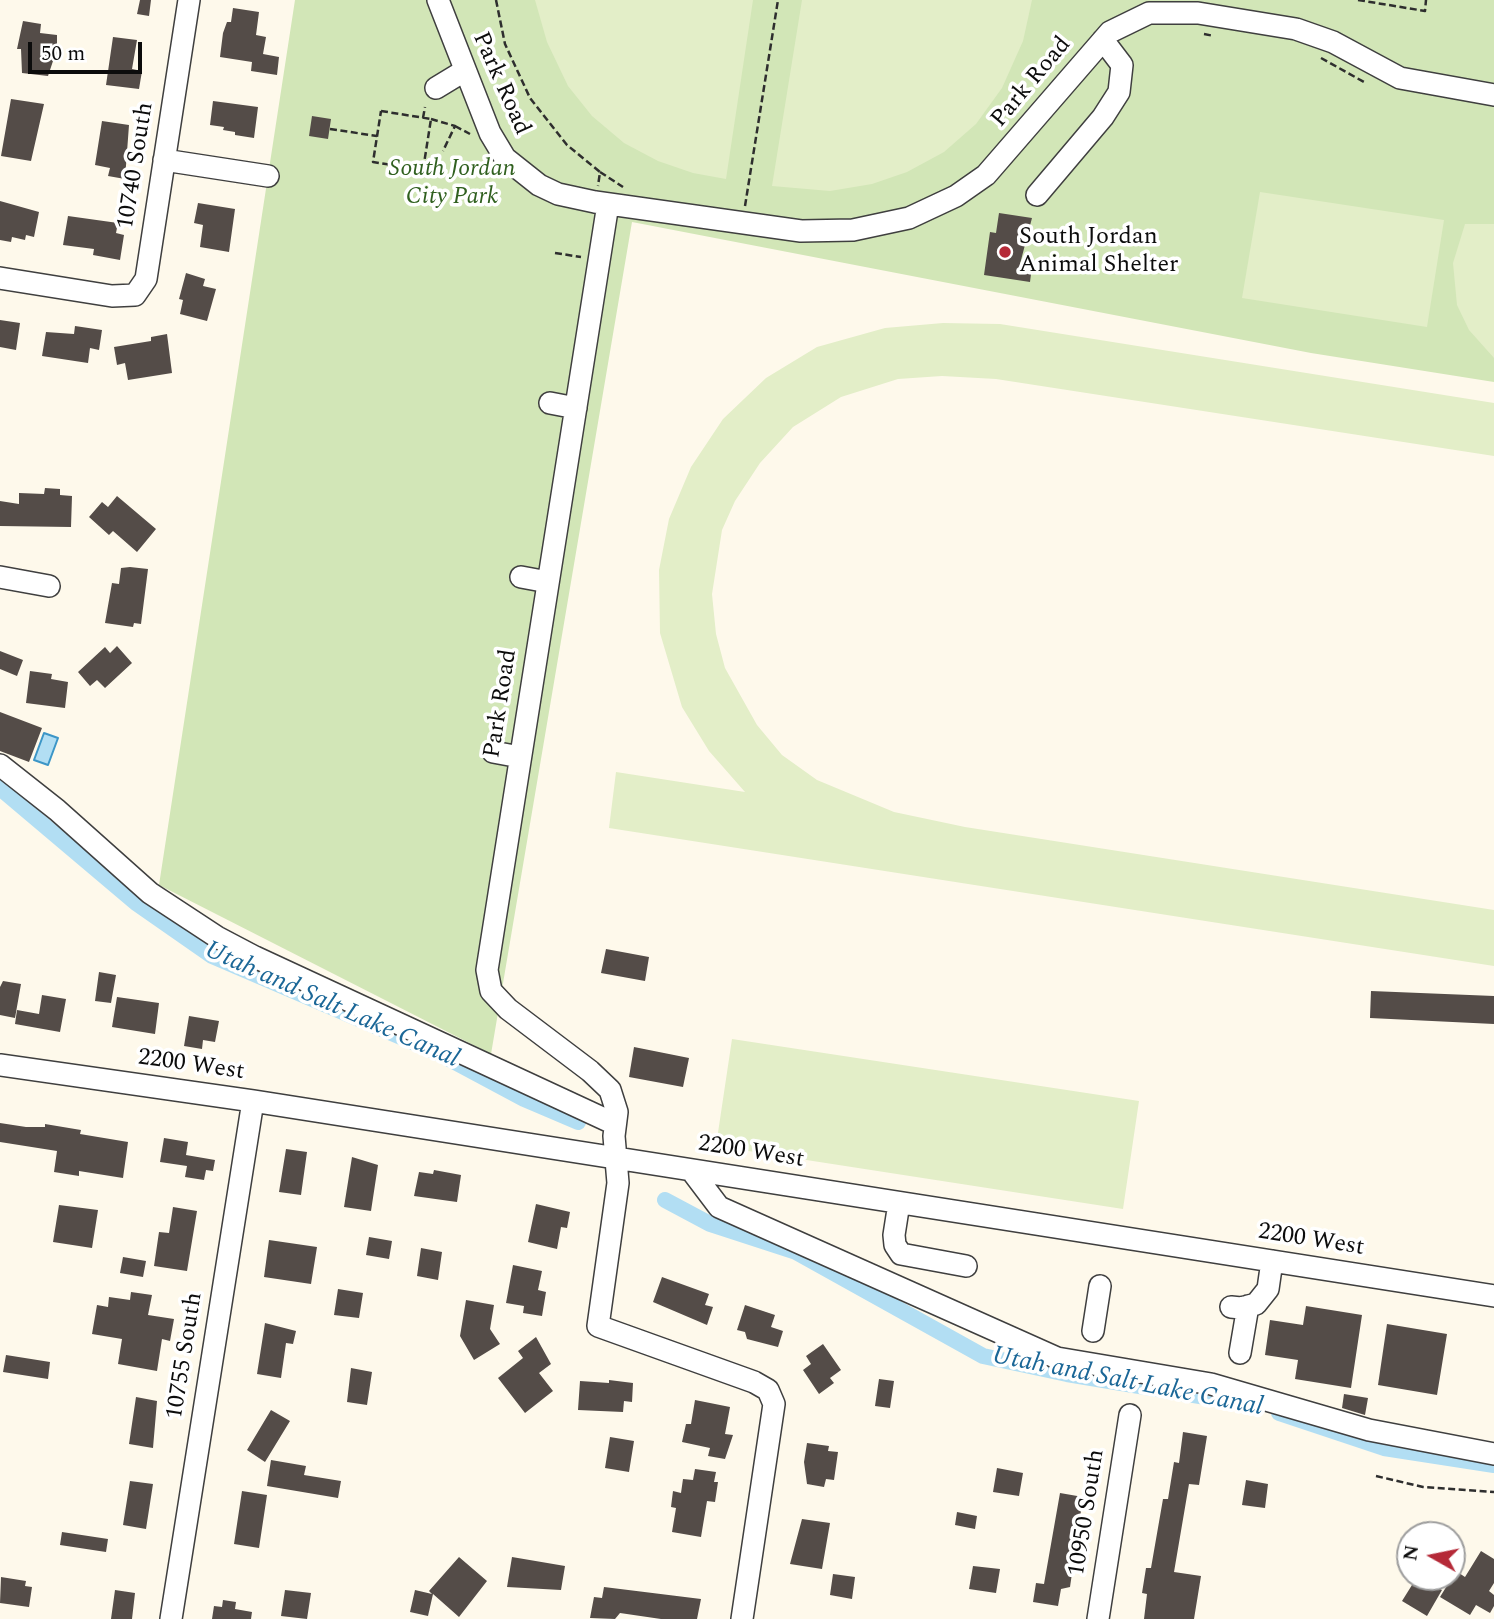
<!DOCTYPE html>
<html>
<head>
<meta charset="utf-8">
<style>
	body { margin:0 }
	#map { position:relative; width:1494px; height:1619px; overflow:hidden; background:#fef9eb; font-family:Spectral,serif }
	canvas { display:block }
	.north { position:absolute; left:1396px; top:1521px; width:70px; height:70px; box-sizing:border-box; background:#fff; border:2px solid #9e9e9e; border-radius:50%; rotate:279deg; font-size:19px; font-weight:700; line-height:28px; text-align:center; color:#0c0c0c }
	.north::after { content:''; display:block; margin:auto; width:24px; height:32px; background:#b52a38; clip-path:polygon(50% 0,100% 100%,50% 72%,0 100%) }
	.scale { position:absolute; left:28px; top:42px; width:114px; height:32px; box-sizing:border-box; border:4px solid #0c0c0c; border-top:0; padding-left:9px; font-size:21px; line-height:24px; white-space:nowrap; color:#0c0c0c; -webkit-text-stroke:5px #fff; paint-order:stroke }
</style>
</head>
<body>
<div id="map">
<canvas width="1494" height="1619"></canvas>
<div class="north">N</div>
<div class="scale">50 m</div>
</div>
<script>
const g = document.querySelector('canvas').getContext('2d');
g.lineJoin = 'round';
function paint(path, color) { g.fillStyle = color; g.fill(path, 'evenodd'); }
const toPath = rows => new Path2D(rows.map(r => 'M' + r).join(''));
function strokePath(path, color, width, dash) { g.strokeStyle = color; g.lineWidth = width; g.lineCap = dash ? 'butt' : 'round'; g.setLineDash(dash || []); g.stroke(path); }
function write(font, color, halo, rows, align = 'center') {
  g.font = font + ' Spectral,serif'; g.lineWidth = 7; g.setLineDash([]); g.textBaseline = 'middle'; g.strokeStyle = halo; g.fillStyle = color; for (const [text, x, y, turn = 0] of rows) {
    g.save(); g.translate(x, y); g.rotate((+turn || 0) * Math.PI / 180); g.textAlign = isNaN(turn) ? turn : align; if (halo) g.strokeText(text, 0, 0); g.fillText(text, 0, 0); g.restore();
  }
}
paint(toPath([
	[295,0,1494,0,1494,382,1311,353,632,222,491,1054,159,885]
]), '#d2e6b7');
paint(toPath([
	[535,0,753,0,726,179,693,173,658,161,624,143,592,116,568,86,547,42],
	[802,0,1032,0,1023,41,1002,88,976,124,944,152,907,172,872,184,830,191,772,186],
	[1260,192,1444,220,1427,327,1242,298],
	[1465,224,1494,224,1494,358,1469,330,1457,305,1453,263],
	[943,323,1000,324,1494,403,1494,456,996,379,942,376,898,379,841,397,793,427,760,463,735,501,722,530,712,594,716,634,725,668,757,725,782,755,817,780,894,812,965,827,1494,910,1494,966,609,828,616,772,745,792,709,751,682,707,660,633,659,570,669,519,691,467,723,419,766,378,817,347,885,328],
	[732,1039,1139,1101,1123,1209,716,1146]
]), '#e3eec8');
const water = toPath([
	[44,733,58,738,48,765,34,760,44,733]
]);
paint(water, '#b2def3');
strokePath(water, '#3c96c7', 2);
strokePath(toPath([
	[0,788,136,903,212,956,438,1053,524,1099,578,1122],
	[665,1200,710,1224,796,1252,983,1356,1067,1374,1248,1404],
	[1279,1413,1384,1448,1494,1465]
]), '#b2def3', 16);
paint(toPath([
	[140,0,151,0,149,16,137,14],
	[233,8,259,12,256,35,266,37,263,54,279,57,277,75,251,71,252,62,220,57,223,33,227,22,231,22],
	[23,21,41,24,40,33,57,35,57,58,54,58,48,76,22,73,21,49,17,49],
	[113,37,137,40,132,69,142,71,139,89,106,85],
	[11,99,44,104,31,161,1,156],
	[213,101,258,107,254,138,235,135,235,132,223,130,224,127,210,125],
	[312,116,331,119,328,139,309,136],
	[102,121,129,125,125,179,108,176,110,168,95,165],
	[0,201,39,212,34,237,26,235,25,240,12,237,11,242,0,240],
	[198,203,235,209,229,252,200,247,203,225,194,223],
	[999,213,1032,218,1020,264,1032,266,1030,282,984,275,990,232,996,233],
	[68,216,118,223,116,233,124,235,120,260,93,255,94,249,63,245],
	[186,273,205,279,203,286,216,289,207,321,180,314,183,300,179,299],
	[0,320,20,323,16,350,0,347],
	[75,326,102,330,99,350,90,348,88,363,42,356,46,332,74,334],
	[167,334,172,373,128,380,125,363,117,365,114,347,151,341,151,337],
	[45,488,60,489,60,495,72,496,71,527,0,526,0,501,19,504,19,493,44,494],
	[117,496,156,529,137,552,113,531,109,535,89,517,102,502,108,507],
	[130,567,148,569,141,624,134,623,133,627,105,623,112,583,119,584,121,568],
	[117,646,132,663,105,688,97,680,90,686,78,672,105,647,110,653],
	[0,651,23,660,17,676,0,669],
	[30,671,52,674,51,679,68,682,65,708,26,703],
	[0,712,42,728,29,762,0,751],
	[606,949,649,957,645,981,601,973],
	[99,972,116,975,111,1003,95,1001],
	[3,981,21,984,15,1018,0,1015,0,987],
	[1371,991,1494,996,1494,1024,1370,1018],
	[42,995,66,999,60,1032,15,1024,17,1010,39,1014],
	[117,997,159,1003,155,1034,112,1027],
	[189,1016,219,1021,215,1042,203,1040,202,1049,184,1046],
	[634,1047,689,1058,683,1087,629,1077],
	[0,1123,26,1127,45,1127,45,1124,81,1130,80,1134,128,1142,123,1178,79,1171,79,1176,54,1172,57,1151,0,1142],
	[164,1138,188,1142,186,1155,215,1160,213,1171,206,1170,204,1180,185,1177,187,1166,160,1162],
	[286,1149,307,1152,301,1195,279,1192],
	[352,1157,378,1165,371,1211,344,1207],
	[434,1170,461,1175,457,1202,414,1196,419,1172,433,1174],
	[536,1204,570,1212,567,1228,561,1227,557,1249,528,1242],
	[59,1205,98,1210,92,1248,53,1242],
	[173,1207,197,1211,187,1271,154,1266,159,1232,169,1233],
	[369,1237,392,1241,389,1259,366,1255],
	[269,1240,317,1247,311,1284,264,1277],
	[421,1248,442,1252,438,1280,417,1276],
	[123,1257,146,1261,143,1277,120,1273],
	[513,1265,542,1271,538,1290,546,1292,542,1316,523,1313,524,1306,506,1303],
	[662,1277,709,1294,705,1305,713,1307,707,1325,653,1302],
	[338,1289,363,1293,359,1318,334,1315],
	[131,1292,152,1295,148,1315,174,1319,170,1341,162,1339,157,1371,118,1364,122,1339,92,1334,97,1305,108,1307,109,1297,130,1300],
	[466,1300,494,1305,490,1329,500,1344,474,1360,460,1336],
	[745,1305,775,1315,771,1327,783,1331,778,1347,747,1339,745,1332,737,1330],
	[1306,1306,1362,1315,1351,1388,1295,1379,1298,1360,1265,1355,1270,1320,1303,1325],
	[265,1323,296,1331,293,1344,286,1343,281,1378,257,1374],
	[1387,1324,1447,1334,1437,1395,1378,1385],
	[536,1337,551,1364,539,1373,553,1391,525,1413,498,1378,523,1358,518,1351],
	[823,1344,841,1370,830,1378,834,1383,819,1394,803,1370,811,1364,806,1356],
	[6,1355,50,1362,48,1379,3,1372],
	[351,1368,372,1372,367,1405,347,1402],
	[879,1379,894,1381,890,1408,875,1406],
	[609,1380,633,1383,632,1402,624,1401,623,1412,578,1410,580,1381,609,1383],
	[1344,1394,1368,1398,1365,1415,1342,1408],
	[136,1397,157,1401,153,1448,129,1444],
	[695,1400,730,1407,725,1434,733,1435,725,1459,708,1456,710,1448,682,1442,686,1424,691,1424],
	[271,1410,290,1421,265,1462,247,1450],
	[1183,1432,1207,1436,1199,1485,1189,1484,1174,1572,1201,1576,1194,1619,1144,1619,1147,1594,1142,1593,1146,1568,1151,1568,1163,1499,1168,1499,1174,1462,1179,1463],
	[610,1437,634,1441,629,1472,605,1468],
	[807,1443,829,1446,828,1451,838,1452,834,1480,826,1479,824,1487,807,1484,804,1462],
	[271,1460,306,1466,304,1475,341,1481,338,1498,267,1486],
	[997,1468,1023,1473,1019,1496,993,1492],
	[695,1469,716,1472,714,1482,718,1482,715,1502,707,1501,701,1537,672,1532,676,1508,671,1507,673,1491,681,1493,683,1479,693,1480],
	[1246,1480,1268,1484,1265,1508,1242,1505],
	[130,1481,153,1484,146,1529,123,1525],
	[242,1491,267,1495,259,1548,234,1544],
	[1060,1493,1083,1497,1070,1587,1061,1589,1058,1606,1033,1602,1036,1583,1044,1584],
	[957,1512,977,1516,975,1529,955,1525],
	[802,1519,830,1523,822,1569,790,1564],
	[62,1532,108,1539,106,1552,60,1545],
	[1481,1551,1494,1559,1494,1583,1489,1591,1494,1595,1494,1606,1490,1613,1476,1605,1470,1615,1440,1597,1456,1571,1465,1577],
	[459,1557,487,1581,459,1617,433,1594,428,1616,410,1612,415,1590,432,1594,429,1591],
	[512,1557,565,1566,561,1590,507,1587],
	[973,1566,1000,1569,996,1593,969,1589],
	[833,1574,855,1577,852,1599,830,1595],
	[1,1577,26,1581,25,1586,32,1587,29,1607,0,1603],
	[1417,1577,1442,1590,1427,1616,1402,1601],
	[604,1587,701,1599,697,1619,661,1619,620,1613,615,1619,590,1618,594,1597,602,1598],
	[115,1590,135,1593,132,1619,111,1619],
	[285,1590,311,1593,307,1619,281,1616],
	[223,1600,236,1602,235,1609,252,1612,251,1619,212,1619,214,1606,222,1607]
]), '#544c48');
const minor = toPath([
	[438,0,490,133,505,158,539,185,558,194,595,202,801,231,853,230,909,218,956,196,986,175,1110,32,1149,13,1198,13,1296,29,1333,42,1400,78,1494,95],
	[436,88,464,71],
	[164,160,268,176],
	[1037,195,1103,117,1119,92,1122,65,1103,40],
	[608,204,487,970,491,991,508,1009,590,1071,610,1090,617,1112,614,1136,618,1183,598,1326,754,1382,768,1390,774,1404,742,1619],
	[0,278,112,296,135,295,146,279,189,0],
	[550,403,576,408],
	[0,577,49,586],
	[521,577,548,582],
	[493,752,520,757],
	[0,765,57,810,150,893,217,937,255,957,615,1124],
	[0,1065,253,1101,1494,1296],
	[691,1170,719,1207,1057,1358,1211,1384,1369,1430,1494,1454],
	[899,1203,894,1235,895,1245,901,1254,966,1266],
	[1231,1307,1241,1308,1256,1304,1268,1289,1272,1261],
	[1093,1331,1100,1286],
	[1240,1353,1248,1306],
	[171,1619,253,1101],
	[1098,1619,1130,1415]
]);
strokePath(minor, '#3f3f3f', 24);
strokePath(toPath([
	[496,0,505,44,530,98,567,145,600,172,598,186],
	[1358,0,1425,11,1426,0],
	[1204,34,1214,36],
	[1321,58,1364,82],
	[381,111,431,119,423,170,373,162,381,111],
	[423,118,425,107],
	[431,119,455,126,443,151],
	[455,126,470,134],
	[330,129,377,136],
	[600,172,623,187],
	[745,206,778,0],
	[555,253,581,257],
	[1376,1476,1423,1487,1494,1492]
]), '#2e2e2e', 2.5, [7, 3.5]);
strokePath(minor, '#fff', 21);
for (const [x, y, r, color] of [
	[1005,252,7,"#b52a38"]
]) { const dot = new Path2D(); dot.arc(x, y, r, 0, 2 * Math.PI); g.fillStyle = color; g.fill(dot); strokePath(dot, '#fff', 2.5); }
write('24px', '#0c0c0c', '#fff', [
	["Park Road",1032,83,-50],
	["Park Road",500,84,66],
	["10740 South",137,166,-81],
	["Park Road",502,704,-81],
	["2200 West",191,1066,8],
	["2200 West",751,1153,9],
	["2200 West",1311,1241,9],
	["10755 South",186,1356,-81],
	["10950 South",1088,1513,-81]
]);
write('italic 24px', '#30601f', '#fff', [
	["South Jordan",452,170],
	["City Park",452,198]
]);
write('24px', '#0c0c0c', '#fff', [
	["South Jordan",1019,238],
	["Animal Shelter",1019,266]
], 'left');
write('italic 26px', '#1b6797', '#fff', [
	["Utah and Salt Lake Canal",331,1006,24],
	["Utah and Salt Lake Canal",1127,1383,11]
]);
</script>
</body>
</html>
